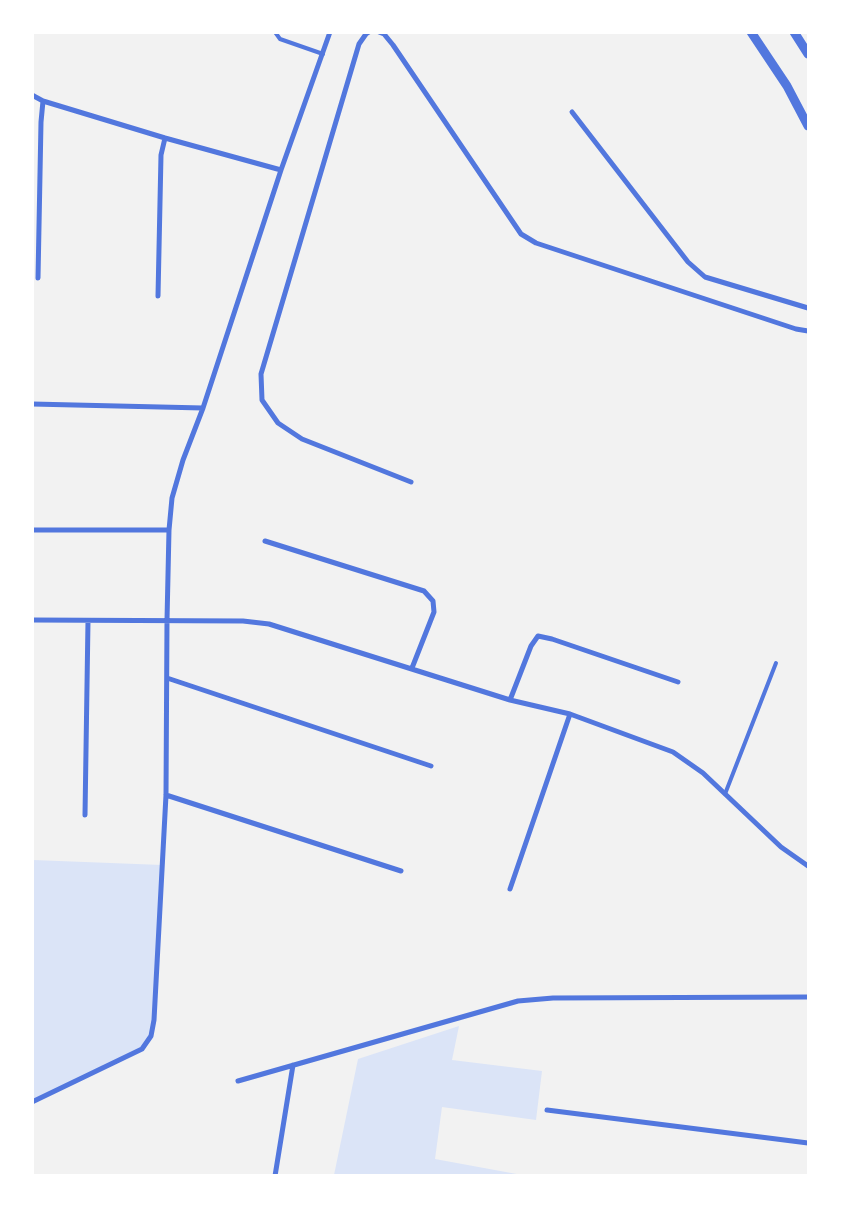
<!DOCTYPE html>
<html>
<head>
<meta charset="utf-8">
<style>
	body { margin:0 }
	#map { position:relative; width:841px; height:1208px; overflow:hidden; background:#f2f2f2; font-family:Mulish,sans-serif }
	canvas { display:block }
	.frame { position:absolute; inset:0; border:34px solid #fff; pointer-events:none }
</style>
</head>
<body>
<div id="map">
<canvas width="841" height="1208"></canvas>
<div class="frame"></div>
</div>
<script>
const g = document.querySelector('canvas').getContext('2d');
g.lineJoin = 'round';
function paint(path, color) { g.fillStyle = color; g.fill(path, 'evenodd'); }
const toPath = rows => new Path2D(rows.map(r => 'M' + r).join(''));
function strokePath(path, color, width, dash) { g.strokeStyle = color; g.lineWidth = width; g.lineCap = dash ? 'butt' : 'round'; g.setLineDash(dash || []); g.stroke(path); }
paint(toPath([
	[33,860,162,865,151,1036,142,1049,33,1102],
	[459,1026,452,1060,542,1071,536,1120,442,1107,435,1159,522,1175,334,1175,358,1059]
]), '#dbe4f7');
strokePath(toPath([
	[275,32,280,39,323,54],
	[725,794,776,663]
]), '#5277de', 4);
strokePath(toPath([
	[369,32,366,34,359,44,261,374,262,400,278,423,302,439,411,482],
	[379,32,384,34,393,45,521,234,536,243,796,329,808,331],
	[32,95,43,101,165,138,281,170],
	[572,112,688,262,705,277,808,308],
	[38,278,41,122,43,101],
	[158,296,161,155,165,138],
	[32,404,203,408],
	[32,530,169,530],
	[265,541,424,591,433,601,434,612,412,668],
	[32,620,243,621,269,624,510,700,570,714,673,752,703,773,781,847,808,866],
	[167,678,431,766],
	[510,700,531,646,538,636,552,639,678,682],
	[166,795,401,871],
	[85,815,88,621],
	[510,889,570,714],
	[238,1081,518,1001,553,998,808,997],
	[32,1102,142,1049,151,1036,154,1020,166,795,167,620,169,530,172,498,183,460,203,408,281,170,330,32],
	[547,1110,808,1143],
	[275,1176,293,1065]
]), '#5277de', 5);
strokePath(toPath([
	[751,32,787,86,808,126],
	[794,32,808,54]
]), '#5277de', 9);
</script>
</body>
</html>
